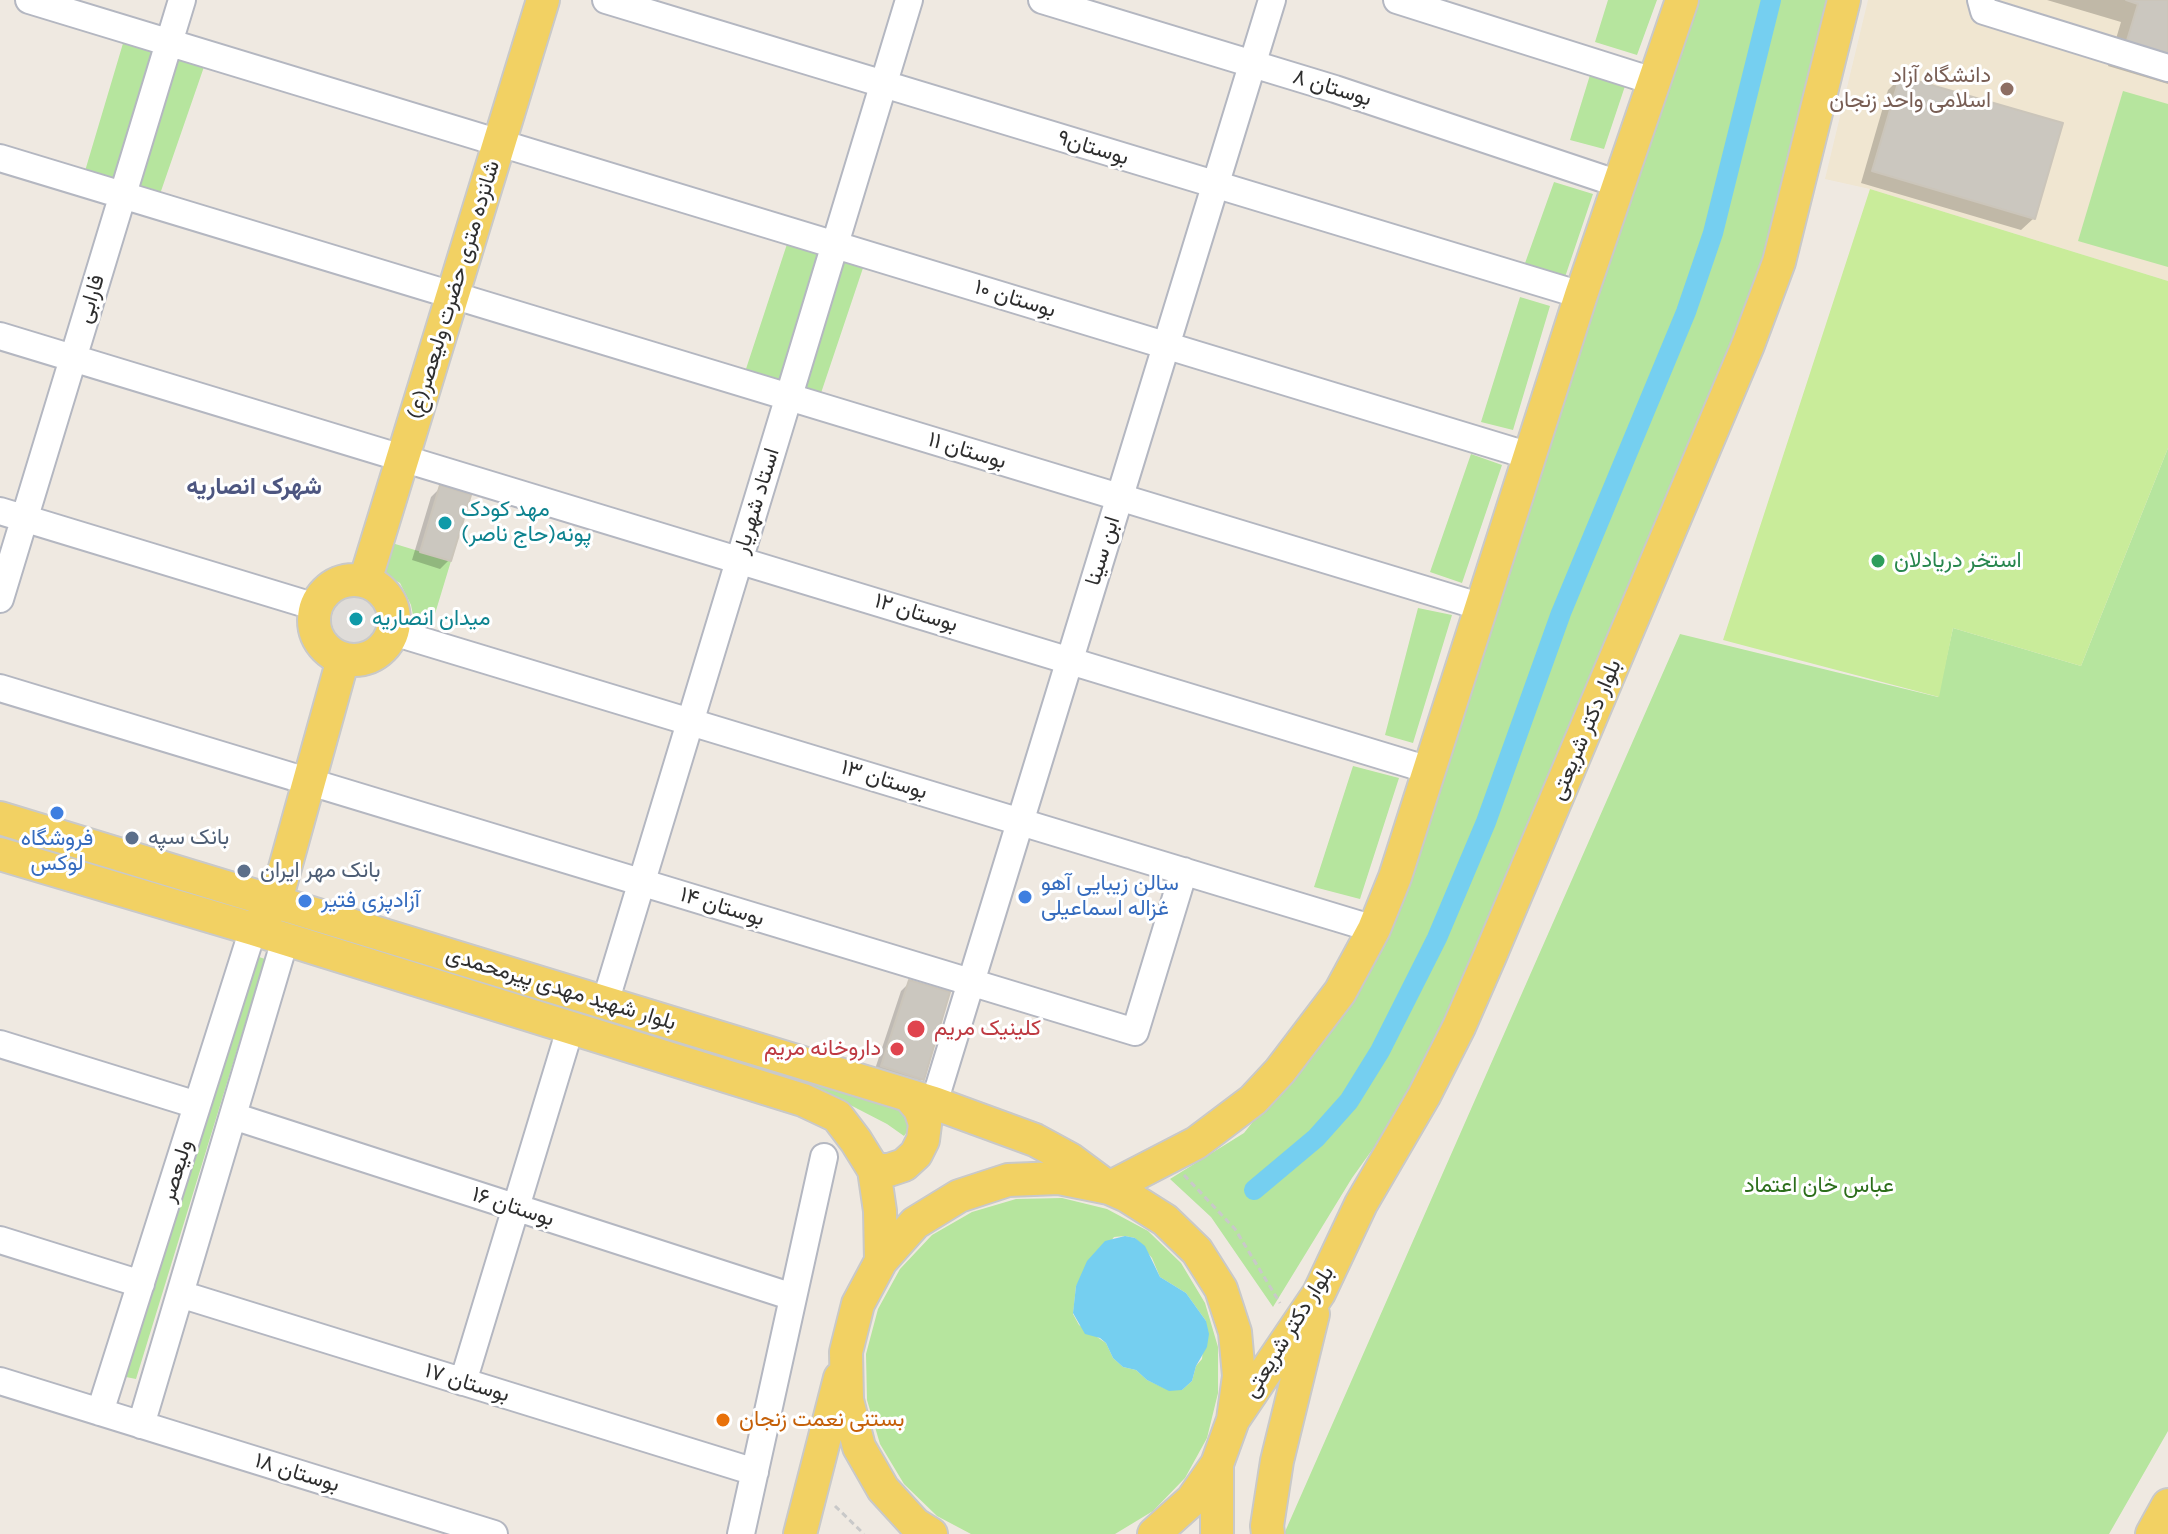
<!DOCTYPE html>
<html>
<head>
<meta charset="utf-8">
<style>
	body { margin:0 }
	canvas { display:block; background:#efe9e1 }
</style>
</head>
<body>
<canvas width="2168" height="1534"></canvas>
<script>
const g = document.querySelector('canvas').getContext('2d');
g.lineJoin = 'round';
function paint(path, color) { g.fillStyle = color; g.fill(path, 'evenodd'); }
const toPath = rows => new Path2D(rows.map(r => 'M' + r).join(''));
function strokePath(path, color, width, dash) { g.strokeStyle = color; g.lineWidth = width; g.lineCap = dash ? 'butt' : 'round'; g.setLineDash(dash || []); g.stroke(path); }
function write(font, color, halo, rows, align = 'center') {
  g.font = font + ' Karla,Vazirmatn,sans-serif'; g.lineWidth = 6; g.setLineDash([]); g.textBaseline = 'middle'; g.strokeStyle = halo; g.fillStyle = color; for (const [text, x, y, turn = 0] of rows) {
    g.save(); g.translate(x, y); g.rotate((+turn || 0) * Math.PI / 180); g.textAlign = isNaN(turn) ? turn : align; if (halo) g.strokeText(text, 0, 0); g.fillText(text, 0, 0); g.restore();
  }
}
paint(toPath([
	[1868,0,2168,0,2168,281,1870,189,1825,179]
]), '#f0e6d1');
paint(toPath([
	[1608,0,1657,0,1637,55,1595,42],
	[1693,0,1830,0,1774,244,1444,1027,1407,1101,1352,1178,1273,1307,1211,1217,1170,1179,1244,1133,1348,1002],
	[124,40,156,51,116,180,85,171],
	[177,54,206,61,160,194,136,187],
	[1590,75,1625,86,1604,149,1570,140],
	[2123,91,2168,104,2168,267,2078,241],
	[1554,182,1593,194,1564,280,1524,266],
	[787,244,819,253,780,386,744,375],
	[837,257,864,265,820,396,796,389],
	[1520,297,1550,306,1513,430,1481,422],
	[2168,448,2168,1431,2109,1534,1284,1534,1680,634,1938,697,1953,628,2081,666],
	[1471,454,1502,465,1462,583,1430,572],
	[392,543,451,561,431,627,414,620,411,605,400,583,385,575],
	[1418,608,1452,615,1413,743,1385,735],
	[1353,766,1399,778,1360,899,1314,887],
	[313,927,901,1110,909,1129,904,1136,887,1124,827,1093,312,933],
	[253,955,265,959,136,1379,126,1377],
	[1062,1198,1107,1209,1148,1231,1181,1263,1205,1303,1218,1347,1218,1393,1207,1438,1185,1478,1153,1511,1115,1534,971,1534,937,1516,904,1484,880,1444,867,1400,866,1354,878,1309,900,1269,932,1235,972,1212,1016,1199],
	[1125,1236,1135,1238,1152,1258,1160,1277,1186,1293,1206,1321,1202,1359,1196,1366,1192,1381,1182,1390,1164,1388,1147,1380,1136,1370,1123,1367,1113,1358,1106,1343,1079,1325,1073,1314,1076,1286,1114,1237]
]), '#b6e59e');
paint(toPath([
	[1870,189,2168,281,2168,448,2081,666,1953,628,1939,697,1723,640]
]), '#c9ec9a');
paint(toPath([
	'332 620a24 24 0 1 1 48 0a24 24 0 1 1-48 0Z'
]), '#dfdcd8');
paint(toPath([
	[1125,1236,1135,1238,1145,1246,1160,1277,1186,1293,1206,1321,1209,1334,1207,1347,1196,1366,1192,1381,1182,1390,1169,1391,1147,1380,1136,1370,1123,1367,1113,1358,1106,1343,1100,1338,1085,1334,1073,1313,1076,1286,1087,1261,1105,1241]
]), '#75cff0');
paint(toPath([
	[2047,0,2168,0,2168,84,2108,66,2121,22],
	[1900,78,2034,218,2021,230,1861,183,1888,90],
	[440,488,449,560,440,569,412,560,431,497],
	[910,982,922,1079,913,1088,873,1075,901,991]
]), '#0003');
strokePath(toPath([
	[1254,1190,1316,1138,1349,1101,1380,1051,1437,938,1486,822,1561,613,1686,312,1713,233,1771,0]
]), '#75cff0', 20);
const building = toPath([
	[2126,0,2168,0,2168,60,2125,47,2138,4,2126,0],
	[1900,76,2063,123,2035,219,1872,171,1900,76],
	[440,485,471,495,451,561,420,552,440,485],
	[909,980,950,992,924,1080,881,1066,909,980]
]);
paint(building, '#cbc7bf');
strokePath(building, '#cbc5ba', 2);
const minor = toPath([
	[29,0,1530,456],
	[606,0,1581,295],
	[1042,0,1335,89,1619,184],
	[1397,0,1653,81],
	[1981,0,1984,11,2168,68],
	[0,158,1482,607],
	[0,336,1429,770],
	[0,511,316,607],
	[0,599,182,0],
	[393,632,1374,929],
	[0,688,1135,1032,1184,871],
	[605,1003,909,0],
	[0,1044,197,1105],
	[934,1103,1272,0],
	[233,1116,793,1297],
	[0,1240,141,1284],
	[180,1294,755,1472],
	[0,1381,494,1534],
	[463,1382,570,1029],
	[100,1412,253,929],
	[141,1425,285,940],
	[741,1534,824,1157]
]);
const major = toPath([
	'314 620a40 40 0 1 1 80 0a40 40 0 1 1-80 0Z',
	[365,581,543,0],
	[0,818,934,1103,1035,1140,1070,1159,1109,1188,1196,1143,1253,1100,1280,1071,1340,992,1374,929,1395,877,1581,295,1682,0],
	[0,854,253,929,803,1100,837,1116,856,1141,874,1170,880,1211,881,1261],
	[263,917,275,904,343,659],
	[874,1170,889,1170,904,1165,916,1154,923,1140,925,1124,920,1109,910,1097],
	[1233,1420,1319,1293,1361,1204,1424,1096,1459,1027,1490,956,1748,345,1779,262,1844,0],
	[1217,1464,1217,1534],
	[800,1534,840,1378],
	[931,1534,915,1524,883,1489,859,1447,847,1400,846,1352,858,1304,881,1261,915,1223,959,1196,1008,1180,1059,1178,1109,1188,1127,1196,1165,1220,1197,1251,1221,1289,1235,1332,1239,1376,1233,1420,1217,1464,1192,1500,1154,1534],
	[1268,1534,1267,1526,1277,1461,1313,1314],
	[2152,1534,2168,1505]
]);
strokePath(minor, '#b4b7c1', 30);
strokePath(major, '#c9c9c9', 36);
strokePath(toPath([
	[1184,1175,1235,1229,1280,1303],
	[835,1506,864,1534]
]), '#c9c9c9', 3, [6, 4]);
strokePath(minor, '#fff', 26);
strokePath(major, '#f2d163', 32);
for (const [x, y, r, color] of [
	[2007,89,8,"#8d6e63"],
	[445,523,8,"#0f9aa8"],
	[1878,561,8,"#2e9e5b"],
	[356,619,8,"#0f9aa8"],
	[57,813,8,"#3f7fe0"],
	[132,838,8,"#5c6f8a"],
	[244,871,8,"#5c6f8a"],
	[1025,897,8,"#3f7fe0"],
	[305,901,8,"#3f7fe0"],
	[916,1029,10,"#e0444e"],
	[897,1049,8,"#e0444e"],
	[723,1420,8,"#e8710a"]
]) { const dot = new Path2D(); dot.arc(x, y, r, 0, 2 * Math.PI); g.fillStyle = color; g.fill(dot); strokePath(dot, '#fff', 3); }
write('22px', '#785e54', '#fff', [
	["دانشگاه آزاد",1991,76],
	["اسلامی واحد زنجان",1991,101]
], 'right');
write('22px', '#2e2e2e', '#fff', [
	["بوستان ۸",1332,88,17],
	["بوستان۹",1093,148,17],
	["شانزده متری حضرت ولیعصر(ع)",454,290,-73],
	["فارابی",91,299,-73],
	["بوستان ۱۰",1015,299,17],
	["بوستان ۱۱",967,451,17],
	["استاد شهریار",757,501,-73],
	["ابن سینا",1103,551,-73],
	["بوستان ۱۲",916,613,17],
	["بلوار دکتر شریعتی",1586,730,-67],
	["بوستان ۱۳",884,780,17],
	["بوستان ۱۴",722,907,17],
	["بلوار شهید مهدی پیرمحمدی",561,989,17],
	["ولیعصر",177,1171,-73],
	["بوستان ۱۶",513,1207,18],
	["بلوار دکتر شریعتی",1289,1332,-58],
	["بوستان ۱۷",467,1383,17],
	["بوستان ۱۸",297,1473,17]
]);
write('22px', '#0d838f', '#fff', [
	["مهد کودک",461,510],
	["پونه(حاج ناصر)",461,535],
	["میدان انصاریه",372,619]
], 'left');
write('22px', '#27864d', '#fff', [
	["استخر دریادلان",1894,561]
], 'left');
write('22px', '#4e5e75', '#fff', [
	["بانک سپه",148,838],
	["بانک مهر ایران",260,871]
], 'left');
write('22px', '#366cbe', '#fff', [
	["فروشگاه",57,839,"center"],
	["لوکس",57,864,"center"],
	["سالن زیبایی آهو",1041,884],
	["غزاله اسماعیلی",1041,909],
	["آزادپزی فتیر",321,901]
], 'left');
write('22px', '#be3a42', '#fff', [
	["کلینیک مریم",934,1029],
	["داروخانه مریم",881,1049,"right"]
], 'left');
write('22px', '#2c6e1b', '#fff', [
	["عباس خان اعتماد",1819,1186]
]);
write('22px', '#c56008', '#fff', [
	["بستنی نعمت زنجان",739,1420]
], 'left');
write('bold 24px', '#4d5680', '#fff', [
	["شهرک انصاریه",254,487]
]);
</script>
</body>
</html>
